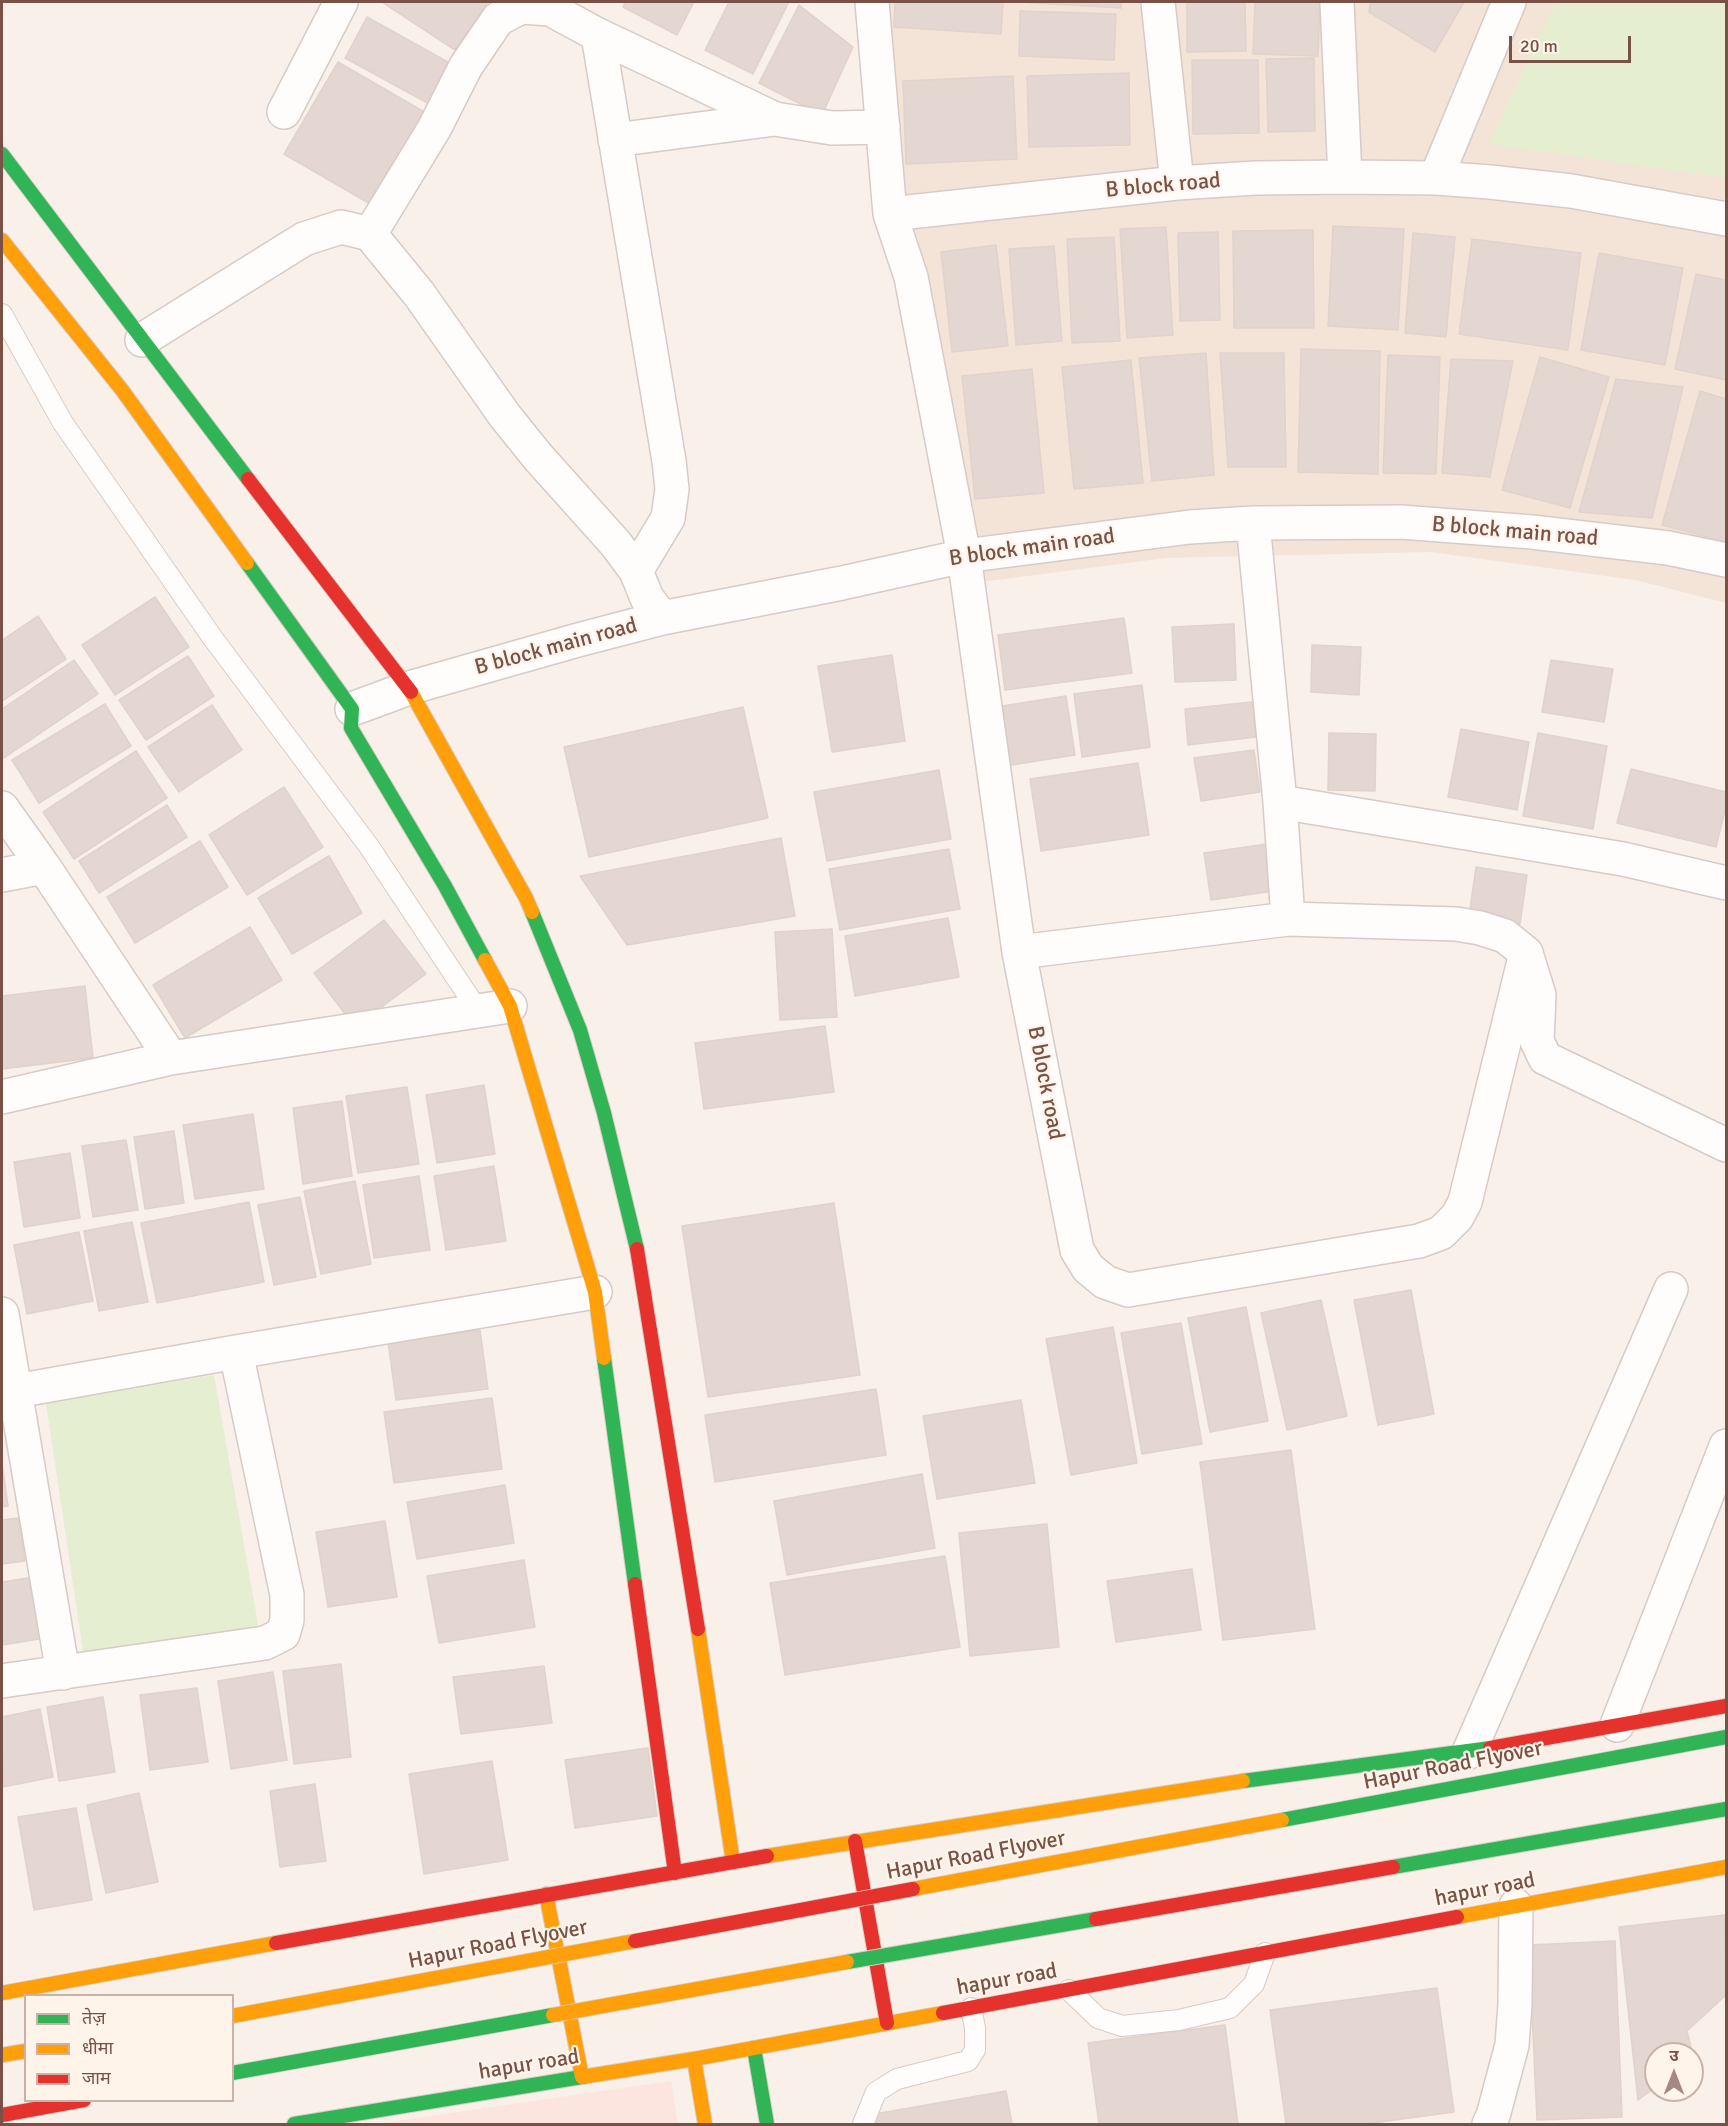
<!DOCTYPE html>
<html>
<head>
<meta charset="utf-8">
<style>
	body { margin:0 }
	#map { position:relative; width:1728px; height:2126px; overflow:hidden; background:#f8f0e9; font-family:Signika,"Noto Sans Devanagari",sans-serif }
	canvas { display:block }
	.frame { position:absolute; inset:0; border:3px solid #785147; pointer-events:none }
	.legend { position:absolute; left:24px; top:1994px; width:210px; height:108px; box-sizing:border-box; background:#fff4ea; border:2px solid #c9b3a9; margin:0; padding:8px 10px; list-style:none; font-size:18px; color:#785147 }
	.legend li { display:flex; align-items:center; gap:12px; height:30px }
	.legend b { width:30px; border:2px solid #c9b3a9 }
	.north { position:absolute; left:1644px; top:2042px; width:60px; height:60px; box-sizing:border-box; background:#fff4ea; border:2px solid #c9b3a9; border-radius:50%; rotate:0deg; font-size:16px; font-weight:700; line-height:24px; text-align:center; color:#785147 }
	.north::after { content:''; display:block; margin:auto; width:21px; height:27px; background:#a58980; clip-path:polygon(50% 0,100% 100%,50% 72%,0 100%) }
	.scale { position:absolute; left:1509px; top:36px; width:122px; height:27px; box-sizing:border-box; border:3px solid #785147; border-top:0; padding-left:8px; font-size:18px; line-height:21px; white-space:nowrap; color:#785147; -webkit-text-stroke:4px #fff4ea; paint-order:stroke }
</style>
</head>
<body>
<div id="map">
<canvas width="1728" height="2126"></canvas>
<div class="frame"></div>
<ul class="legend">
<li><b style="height:8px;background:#30b455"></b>तेज़</li>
<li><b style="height:8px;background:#ff9f0a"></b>धीमा</li>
<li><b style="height:8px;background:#e5322d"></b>जाम</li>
</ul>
<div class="north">उ</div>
<div class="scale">20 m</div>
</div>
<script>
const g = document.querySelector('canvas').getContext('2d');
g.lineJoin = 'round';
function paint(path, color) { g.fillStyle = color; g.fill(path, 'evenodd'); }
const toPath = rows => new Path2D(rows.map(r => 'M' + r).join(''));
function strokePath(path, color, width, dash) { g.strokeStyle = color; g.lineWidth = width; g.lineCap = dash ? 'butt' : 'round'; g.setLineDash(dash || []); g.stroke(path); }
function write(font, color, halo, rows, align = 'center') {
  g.font = font + ' Signika,sans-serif'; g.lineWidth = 4.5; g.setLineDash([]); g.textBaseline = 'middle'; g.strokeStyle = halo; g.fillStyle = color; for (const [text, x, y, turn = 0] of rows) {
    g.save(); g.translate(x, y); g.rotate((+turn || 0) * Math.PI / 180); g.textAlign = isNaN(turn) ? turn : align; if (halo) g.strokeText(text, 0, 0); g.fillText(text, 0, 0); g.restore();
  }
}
paint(toPath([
	[874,2,1726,2,1726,603,1635,580,1431,552,1166,558,966,584]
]), '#f4e4d8');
paint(toPath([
	[671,2081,678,2124,376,2124]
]), '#fce5df');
paint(toPath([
	[1555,2,1726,2,1726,178,1489,144],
	[214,1375,260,1635,85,1665,46,1403]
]), '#e6eed2');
const building = toPath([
	[382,2,488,2,455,50,382,2],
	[625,2,694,2,677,35,623,7,625,2],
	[729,2,789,2,753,74,705,50,729,2],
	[895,2,1003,2,1001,34,894,27,895,2],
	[1017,2,1121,2,1121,8,1017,2],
	[1187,2,1245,2,1246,51,1187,52,1187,2],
	[1255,2,1320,2,1318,56,1253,54,1255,2],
	[1370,2,1464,2,1435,52,1369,12,1370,2],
	[799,5,853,47,822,115,759,83,799,5],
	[1020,11,1116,14,1114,60,1019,56,1020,11],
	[367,17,455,66,433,106,345,58,367,17],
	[1314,58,1315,131,1268,132,1266,59,1314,58],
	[1192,60,1258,60,1259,133,1193,134,1192,60],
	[338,62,426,113,372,205,284,154,338,62],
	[1129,73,1130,145,1029,147,1027,76,1129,73],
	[1013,76,1017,159,906,164,903,81,1013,76],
	[1333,226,1404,229,1398,330,1328,326,1333,226],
	[1166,227,1173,335,1127,338,1120,229,1166,227],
	[1313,230,1314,328,1234,328,1233,231,1313,230],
	[1218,232,1220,320,1180,321,1178,233,1218,232],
	[1413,233,1455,237,1446,337,1405,333,1413,233],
	[1114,237,1120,341,1072,343,1067,239,1114,237],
	[1472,239,1581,253,1568,350,1459,334,1472,239],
	[996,245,1008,346,952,352,941,252,996,245],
	[1054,246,1062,341,1016,345,1009,249,1054,246],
	[1599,253,1683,268,1665,365,1581,350,1599,253],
	[1696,274,1726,280,1726,380,1675,369,1696,274],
	[1301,349,1380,351,1378,474,1298,472,1301,349],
	[1206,353,1214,475,1152,481,1139,358,1206,353],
	[1220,353,1284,353,1286,467,1228,467,1220,353],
	[1388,355,1440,357,1436,474,1383,473,1388,355],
	[1540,357,1609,377,1570,508,1502,490,1540,357],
	[1451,359,1513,361,1490,477,1442,473,1451,359],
	[1131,360,1143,483,1074,489,1062,367,1131,360],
	[1032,369,1044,493,975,499,962,376,1032,369],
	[1616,379,1683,387,1652,518,1579,512,1616,379],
	[1700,391,1726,399,1726,542,1662,525,1700,391],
	[155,597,189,647,115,695,82,645,155,597],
	[38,616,66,659,2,701,2,640,38,616],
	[1124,618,1132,673,1005,690,998,635,1124,618],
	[1234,624,1236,680,1175,682,1172,627,1234,624],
	[1312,645,1361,647,1359,695,1311,692,1312,645],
	[892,655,905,741,832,752,818,666,892,655],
	[188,656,214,696,146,740,119,700,188,656],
	[74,660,98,694,4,758,2,754,2,709,74,660],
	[1551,660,1613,669,1604,722,1542,712,1551,660],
	[1142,685,1150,747,1082,757,1074,694,1142,685],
	[1066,696,1075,755,1005,766,996,707,1066,696],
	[1252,702,1256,737,1188,745,1185,709,1252,702],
	[105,704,131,746,39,803,12,760,105,704],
	[212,705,242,750,179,792,148,747,212,705],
	[743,707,768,818,589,857,564,747,743,707],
	[1461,729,1529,742,1517,810,1448,797,1461,729],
	[1329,733,1376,734,1375,791,1328,790,1329,733],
	[1538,733,1607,746,1593,829,1523,816,1538,733],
	[1254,750,1260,792,1201,801,1194,758,1254,750],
	[136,751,167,798,74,859,43,812,136,751],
	[1138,763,1149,835,1041,851,1030,779,1138,763],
	[1631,769,1726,792,1726,806,1716,847,1617,823,1631,769],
	[939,770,951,839,827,861,814,792,939,770],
	[284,787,323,847,247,895,209,835,284,787],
	[167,805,187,837,99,893,79,861,167,805],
	[781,838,795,916,627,945,580,876,781,838],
	[200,841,228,887,135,943,107,897,200,841],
	[1274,843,1281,890,1211,900,1204,853,1274,843],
	[949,849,960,909,840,930,829,869,949,849],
	[329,856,362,913,292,954,258,898,329,856],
	[1476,867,1527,875,1520,924,1469,916,1476,867],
	[948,918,959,977,855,996,845,936,948,918],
	[384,920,426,974,355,1027,314,973,384,920],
	[250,927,282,980,185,1038,153,985,250,927],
	[832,929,837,1017,780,1020,775,932,832,929],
	[85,986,93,1058,2,1069,2,996,85,986],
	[825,1026,834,1092,704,1109,695,1043,825,1026],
	[484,1085,495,1154,437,1163,426,1095,484,1085],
	[407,1087,419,1164,358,1173,346,1096,407,1087],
	[342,1101,352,1176,303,1184,293,1108,342,1101],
	[253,1114,264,1189,195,1199,183,1125,253,1114],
	[174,1131,184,1203,145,1209,134,1137,174,1131],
	[126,1140,138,1210,93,1217,82,1146,126,1140],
	[70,1153,80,1218,24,1227,14,1162,70,1153],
	[494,1166,506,1241,446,1250,434,1176,494,1166],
	[419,1176,430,1250,374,1258,363,1185,419,1176],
	[355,1181,371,1264,321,1274,304,1191,355,1181],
	[300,1197,316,1277,274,1285,258,1205,300,1197],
	[249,1202,264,1282,157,1303,141,1223,249,1202],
	[834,1203,860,1375,708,1397,682,1226,834,1203],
	[132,1222,148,1302,99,1311,84,1231,132,1222],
	[79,1232,93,1301,27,1314,14,1245,79,1232],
	[1411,1290,1434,1414,1378,1425,1354,1300,1411,1290],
	[1321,1300,1347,1416,1287,1430,1261,1313,1321,1300],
	[1246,1307,1268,1421,1210,1432,1188,1318,1246,1307],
	[1181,1323,1202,1444,1142,1454,1121,1333,1181,1323],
	[1113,1327,1137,1463,1071,1475,1046,1339,1113,1327],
	[480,1330,488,1389,396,1400,388,1342,480,1330],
	[876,1389,886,1455,715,1482,705,1415,876,1389],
	[492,1398,502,1469,394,1483,384,1412,492,1398],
	[1021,1400,1035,1483,937,1499,923,1416,1021,1400],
	[1291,1450,1315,1629,1223,1640,1200,1462,1291,1450],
	[2,1462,8,1506,2,1507,2,1462],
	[922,1474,935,1548,787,1575,774,1501,922,1474],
	[505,1485,514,1543,417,1559,407,1502,505,1485],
	[18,1518,25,1561,2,1564,2,1520,18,1518],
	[385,1521,397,1597,328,1607,316,1532,385,1521],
	[1047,1524,1059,1647,970,1656,959,1533,1047,1524],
	[945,1556,960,1647,785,1675,770,1583,945,1556],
	[524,1560,535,1627,439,1643,427,1576,524,1560],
	[1192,1569,1201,1630,1116,1642,1107,1581,1192,1569],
	[35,1577,45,1638,2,1645,2,1582,35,1577],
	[341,1664,351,1757,294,1764,283,1671,341,1664],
	[544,1666,552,1723,461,1734,453,1677,544,1666],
	[273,1672,287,1760,231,1769,218,1681,273,1672],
	[197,1688,208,1762,150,1770,140,1695,197,1688],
	[103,1697,115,1772,59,1781,47,1707,103,1697],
	[40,1709,53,1777,3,1787,2,1717,40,1709],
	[648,1748,657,1816,575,1828,565,1760,648,1748],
	[492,1761,508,1860,424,1874,409,1774,492,1761],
	[315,1784,326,1861,280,1867,270,1791,315,1784],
	[139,1793,158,1882,106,1893,87,1805,139,1793],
	[76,1808,92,1900,34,1910,18,1817,76,1808],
	[1725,1915,1726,1995,1687,2031,1694,2060,1692,2062,1692,2054,1656,2054,1656,2087,1638,2100,1619,1927,1725,1915],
	[1615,1941,1622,2117,1537,2120,1529,1945,1615,1941],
	[1437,1988,1454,2112,1365,2124,1286,2124,1270,2010,1437,1988],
	[1225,2025,1238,2124,1099,2124,1088,2043,1225,2025],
	[1006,2091,1012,2124,877,2124,875,2114,1006,2091]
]);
paint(building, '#e4d6d0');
strokePath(building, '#e1d2cb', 1.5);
const lane = toPath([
	[2,314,63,423,212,637,368,845,479,1012],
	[1069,1990,1098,2018,1122,2026,1179,2020,1230,2008,1254,1984,1265,1953],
	[863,2124,876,2092,897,2079,968,2061,975,2050,975,2028,971,2008]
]);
const street = toPath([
	[872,2,890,214,911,277,964,556,1019,952,1077,1250,1088,1268,1105,1282,1128,1290,1419,1241,1441,1233,1457,1217,1465,1202,1526,953],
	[1158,2,1177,183],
	[1337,2,1345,177],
	[598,35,669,461,672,489,668,518,636,571],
	[284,112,341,2],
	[615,140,775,119],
	[1436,178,1509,2],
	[890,214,1177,183,1255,178,1345,177,1436,178,1490,182,1571,191,1726,219],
	[370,234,434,129,466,66,498,19,521,7,550,9,598,35,775,119,832,128,883,127],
	[142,340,304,239,341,227,370,234,419,294,505,416,538,457,616,544,636,571,647,598,662,618],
	[1253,523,1280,802,1288,919],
	[352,709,409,688,578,640,662,618,842,583,964,556,1190,527,1253,523,1401,522,1532,532,1668,548,1726,560],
	[1280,802,1623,859,1726,883],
	[2,808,44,867,171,1058],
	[2,875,44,867],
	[1019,952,1288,919,1456,924,1480,928,1505,936,1526,953,1539,995,1537,1041,1545,1058,1726,1145],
	[2,1097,171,1058,510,1006],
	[2,1314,63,1673],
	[236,1352,595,1292],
	[2,1681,265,1643,283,1634,287,1620,287,1595,236,1352,16,1391],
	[1617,1725,1726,1446],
	[1469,1752,1671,1289],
	[1489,2124,1493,2116,1512,2045,1515,2004,1516,1906]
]);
const fast = toPath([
	[2,154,248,479],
	[247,563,352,709,351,728,445,886,485,960],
	[532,912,580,1030,604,1113,637,1249],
	[604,1358,635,1584],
	[1243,1781,1490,1748],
	[754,2048,767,2124],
	[294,2124,588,2076]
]);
const slow = toPath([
	[2,240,122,390,247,563],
	[411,692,526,898,532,912],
	[485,960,510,1006,595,1292,604,1358],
	[698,1629,733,1862],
	[767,1856,1243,1781],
	[546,1894,582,2077],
	[1457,1917,1726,1867],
	[2,1993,276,1943],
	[2,2055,26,2051],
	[694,2059,705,2124],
	[588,2076,694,2059,943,2013]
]);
const jam = toPath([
	[248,479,411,692],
	[637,1249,698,1629],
	[635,1584,675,1873],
	[1490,1748,1726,1706],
	[855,1841,887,2023],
	[276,1943,767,1856],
	[943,2013,1457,1917],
	[2,2115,84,2100]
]);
strokePath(lane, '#d6cbc6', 22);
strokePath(street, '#d6cbc6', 36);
strokePath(fast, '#d8ccc7', 16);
strokePath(slow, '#d8ccc7', 16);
strokePath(jam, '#d8ccc7', 16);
strokePath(lane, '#fefdfc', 20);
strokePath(street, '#fefdfc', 33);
strokePath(fast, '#30b455', 14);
strokePath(slow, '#ff9f0a', 14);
strokePath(jam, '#e5322d', 14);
const fastBridge = toPath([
	[1282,1820,1726,1737],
	[1393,1867,1726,1809],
	[847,1962,1096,1919],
	[232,2073,553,2015]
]);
const slowBridge = toPath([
	[913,1889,1282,1820],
	[553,2015,847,1962],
	[232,2016,635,1941]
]);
const jamBridge = toPath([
	[1096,1919,1393,1867],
	[635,1941,913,1889]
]);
strokePath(fastBridge, '#d8ccc7', 16, []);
strokePath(slowBridge, '#d8ccc7', 16, []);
strokePath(jamBridge, '#d8ccc7', 16, []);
strokePath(fastBridge, '#30b455', 14);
strokePath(slowBridge, '#ff9f0a', 14);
strokePath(jamBridge, '#e5322d', 14);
write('22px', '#785147', '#fff4ea', [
	["B block road",1163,186,-5],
	["B block main road",1515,532,5],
	["B block main road",1032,548,-8],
	["B block main road",556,647,-15],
	["B block road",1045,1083,79],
	["Hapur Road Flyover",1453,1766,-11],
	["Hapur Road Flyover",976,1856,-11],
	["hapur road",1485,1890,-11],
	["Hapur Road Flyover",498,1945,-11],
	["hapur road",1007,1980,-10],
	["hapur road",529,2065,-9]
]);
</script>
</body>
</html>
